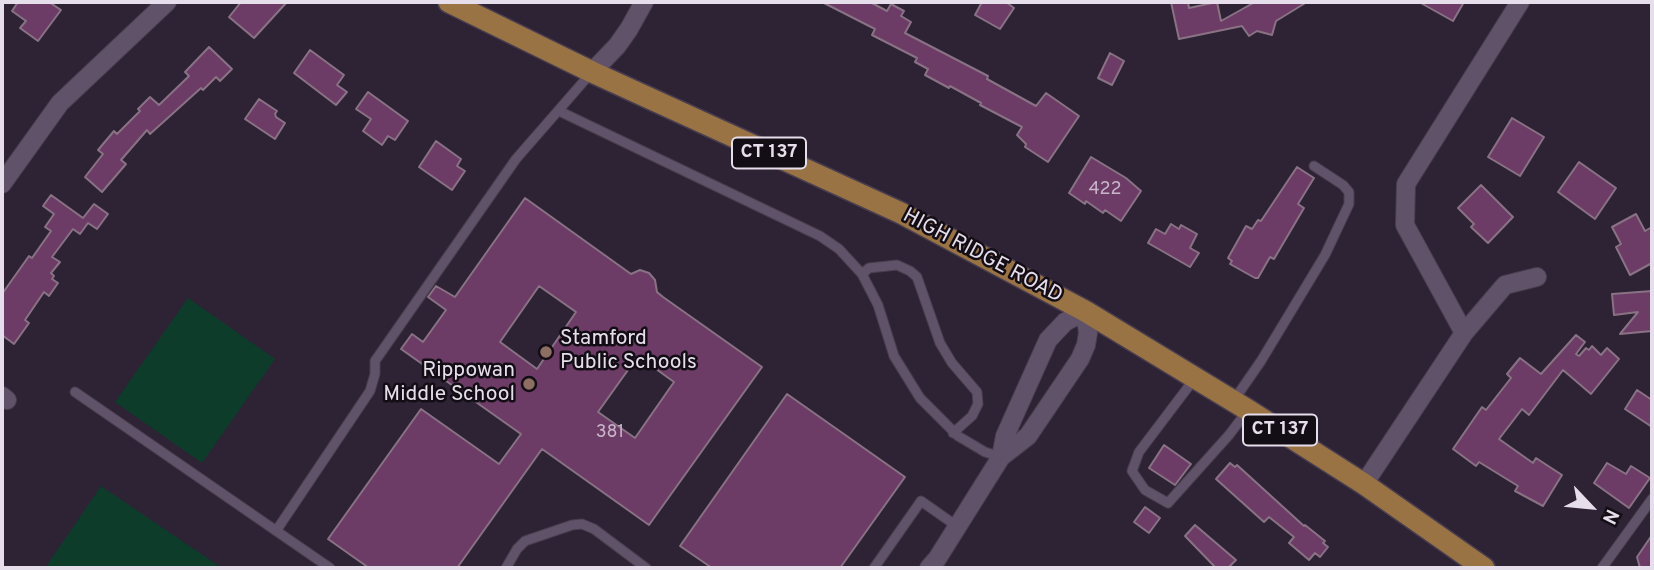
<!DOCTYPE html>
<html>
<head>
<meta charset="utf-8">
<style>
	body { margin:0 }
	#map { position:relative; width:1654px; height:570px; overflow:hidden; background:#2e2235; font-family:Overpass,sans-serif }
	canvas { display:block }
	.frame { position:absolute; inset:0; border:4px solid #e6deeb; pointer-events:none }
	.north { position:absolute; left:1556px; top:472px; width:70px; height:70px; -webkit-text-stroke:5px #130e16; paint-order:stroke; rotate:116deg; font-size:19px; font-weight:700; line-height:28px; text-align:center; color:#e6deeb }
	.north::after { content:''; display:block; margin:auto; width:24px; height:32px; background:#e6deeb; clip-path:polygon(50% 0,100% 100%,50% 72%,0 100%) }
</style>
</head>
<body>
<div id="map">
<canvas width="1654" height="570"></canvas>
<div class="frame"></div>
<div class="north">N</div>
</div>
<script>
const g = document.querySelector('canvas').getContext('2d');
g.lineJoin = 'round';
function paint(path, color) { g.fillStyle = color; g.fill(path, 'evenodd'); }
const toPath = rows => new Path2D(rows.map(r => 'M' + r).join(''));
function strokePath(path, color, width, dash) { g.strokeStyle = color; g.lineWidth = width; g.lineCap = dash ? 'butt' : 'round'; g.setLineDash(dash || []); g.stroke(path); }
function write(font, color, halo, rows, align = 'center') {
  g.font = font + ' Overpass,sans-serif'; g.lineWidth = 5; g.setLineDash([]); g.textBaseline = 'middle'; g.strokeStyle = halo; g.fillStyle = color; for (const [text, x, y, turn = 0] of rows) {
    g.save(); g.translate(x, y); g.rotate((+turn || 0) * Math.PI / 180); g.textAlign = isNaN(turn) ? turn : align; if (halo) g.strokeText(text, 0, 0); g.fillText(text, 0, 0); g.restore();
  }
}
paint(toPath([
	[188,298,275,359,202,463,115,402],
	[101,486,222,568,45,568]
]), '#0d3c2a');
const building = toPath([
	[18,2,49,2,61,10,38,41,20,28,26,21,12,11,18,2],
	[241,2,287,2,254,38,229,17,241,2],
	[822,2,870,2,887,11,891,4,904,11,901,16,911,22,905,33,988,76,987,79,1036,106,1046,93,1079,116,1048,162,1025,147,1026,144,1017,135,1022,127,980,105,981,103,950,86,949,88,925,75,928,69,915,62,917,58,872,35,875,29,822,2],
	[982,2,1006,2,1014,8,1000,29,975,15,982,2],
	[1171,2,1188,2,1189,8,1217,2,1221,21,1255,2,1307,2,1276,21,1272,35,1257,31,1249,36,1242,26,1179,39,1171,2],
	[1419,2,1464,2,1453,21,1419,2],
	[209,47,232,69,220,81,216,77,203,90,201,88,150,134,147,130,121,160,126,164,102,192,85,177,103,154,98,150,114,131,117,134,140,111,138,109,150,97,159,105,189,76,185,72,209,47],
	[310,50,344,75,337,85,347,92,336,105,294,73,310,50],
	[1110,53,1124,61,1112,85,1098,78,1110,53],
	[368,92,408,121,395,140,388,136,382,145,363,131,371,119,356,109,368,92],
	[259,99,277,111,275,114,276,117,285,123,275,139,245,119,259,99],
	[1512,118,1544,137,1520,176,1488,157,1512,118],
	[436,141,461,159,457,166,465,171,452,190,419,167,436,141],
	[1091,157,1126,178,1141,191,1121,221,1105,210,1103,213,1086,201,1085,204,1069,193,1091,157],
	[1579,162,1616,188,1595,219,1558,192,1579,162],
	[1297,167,1314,178,1298,204,1304,208,1274,259,1270,257,1258,278,1255,278,1230,264,1232,261,1228,258,1246,226,1252,229,1258,220,1261,221,1297,167],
	[1481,185,1513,217,1488,243,1471,227,1474,224,1458,208,1481,185],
	[51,195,83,218,94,204,108,214,97,229,88,223,80,234,73,229,52,257,60,262,51,273,54,276,52,279,58,283,49,296,44,292,25,320,29,323,14,344,2,335,2,294,29,256,32,258,51,231,45,227,54,214,43,206,51,195],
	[525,198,631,274,640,270,649,273,655,280,657,292,663,297,762,367,649,525,542,449,457,568,369,568,328,539,421,409,499,464,521,434,401,349,412,334,423,342,446,310,428,297,436,286,455,297,525,198],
	[539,286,576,312,537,369,500,342,539,286],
	[638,356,674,382,635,438,598,412,638,356],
	[1636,214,1645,231,1652,227,1652,263,1630,275,1616,247,1621,244,1612,227,1636,214],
	[1171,224,1179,229,1181,225,1197,234,1190,248,1199,253,1190,267,1148,243,1156,229,1165,234,1171,224],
	[1652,291,1652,331,1620,334,1638,312,1614,315,1612,294,1652,291],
	[1576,335,1585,342,1576,354,1579,356,1586,348,1589,350,1592,346,1601,355,1607,348,1619,359,1591,394,1563,370,1529,415,1522,409,1499,439,1533,463,1536,458,1562,475,1543,506,1515,491,1518,486,1479,462,1476,466,1453,449,1482,407,1486,410,1511,378,1507,374,1520,358,1541,374,1576,335],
	[1637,390,1652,400,1652,427,1625,409,1637,390],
	[787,394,905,477,840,568,712,568,680,546,787,394],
	[1164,445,1191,464,1175,485,1149,468,1164,445],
	[1230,463,1235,467,1237,465,1304,526,1305,525,1325,541,1323,543,1328,547,1320,557,1315,553,1309,560,1289,543,1294,537,1269,517,1264,522,1216,479,1230,463],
	[1607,463,1626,474,1631,466,1650,478,1629,508,1594,483,1607,463],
	[1145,507,1160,518,1149,533,1134,522,1145,507],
	[1195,525,1236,560,1228,568,1216,568,1185,536,1195,525],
	[1652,535,1652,568,1640,568,1637,557,1652,535]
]);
paint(building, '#6d3c66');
strokePath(building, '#887284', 2);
const lane = toPath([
	[559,111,820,236,839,249,862,274,878,305,894,356,920,398,958,436,985,452,1001,457],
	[862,274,869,268,897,265,910,271,917,277,940,343,952,363,977,392,978,404,972,416,953,433],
	[1195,378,1139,452,1132,471,1145,490,1168,503,1229,435,1248,410],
	[75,392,330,568],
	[1234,400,1261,361,1325,255,1349,204,1349,192,1343,185,1314,166],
	[276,531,370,391,375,374,375,361,516,159,591,73],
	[506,568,517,549,525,541,572,525,582,524,594,529,646,568],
	[874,568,921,501,958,527],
	[1602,568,1652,499]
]);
const street = toPath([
	[592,72,617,46,629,29,644,2],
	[2,184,60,103,167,2],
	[1464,333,1405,225,1406,184,1520,2],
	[2,396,7,400],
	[1364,484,1464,333,1505,285,1537,277],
	[929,568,937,559,1001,457,1028,436,1080,359,1086,345,1088,333,1085,311,1065,322,1048,340,1005,436,1001,457]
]);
const primary = toPath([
	[449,2,592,72,901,213,1085,311,1248,410,1364,484,1484,568]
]);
strokePath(lane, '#483e4e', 11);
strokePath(street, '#483e4e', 20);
strokePath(primary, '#483e4e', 24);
strokePath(lane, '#605369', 9);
strokePath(street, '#605369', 18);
strokePath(primary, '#9a7344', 21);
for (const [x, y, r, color] of [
	[546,352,7,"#8d6e63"],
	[529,384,7,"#8d6e63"]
]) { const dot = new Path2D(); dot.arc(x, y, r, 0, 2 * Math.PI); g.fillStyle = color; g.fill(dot); strokePath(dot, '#130e16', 2.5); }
write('18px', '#c8b6ca', null, [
	["422",1105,190],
	["381",610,433]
]);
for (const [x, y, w] of [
	[769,153,74],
	[1280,430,74]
]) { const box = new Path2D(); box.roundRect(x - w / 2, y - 15.5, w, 31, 5); g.fillStyle = '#130e16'; g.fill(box); strokePath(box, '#e6deeb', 2); }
write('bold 19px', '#e6deeb', null, [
	["CT 137",769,153],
	["CT 137",1280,430]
]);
write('21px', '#e6deeb', '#130e16', [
	["HIGH RIDGE ROAD",982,257,28]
]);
write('21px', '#e6deeb', '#130e16', [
	["Stamford",560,340],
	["Public Schools",560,364],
	["Rippowan",515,372,"right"],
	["Middle School",515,396,"right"]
], 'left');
</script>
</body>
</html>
